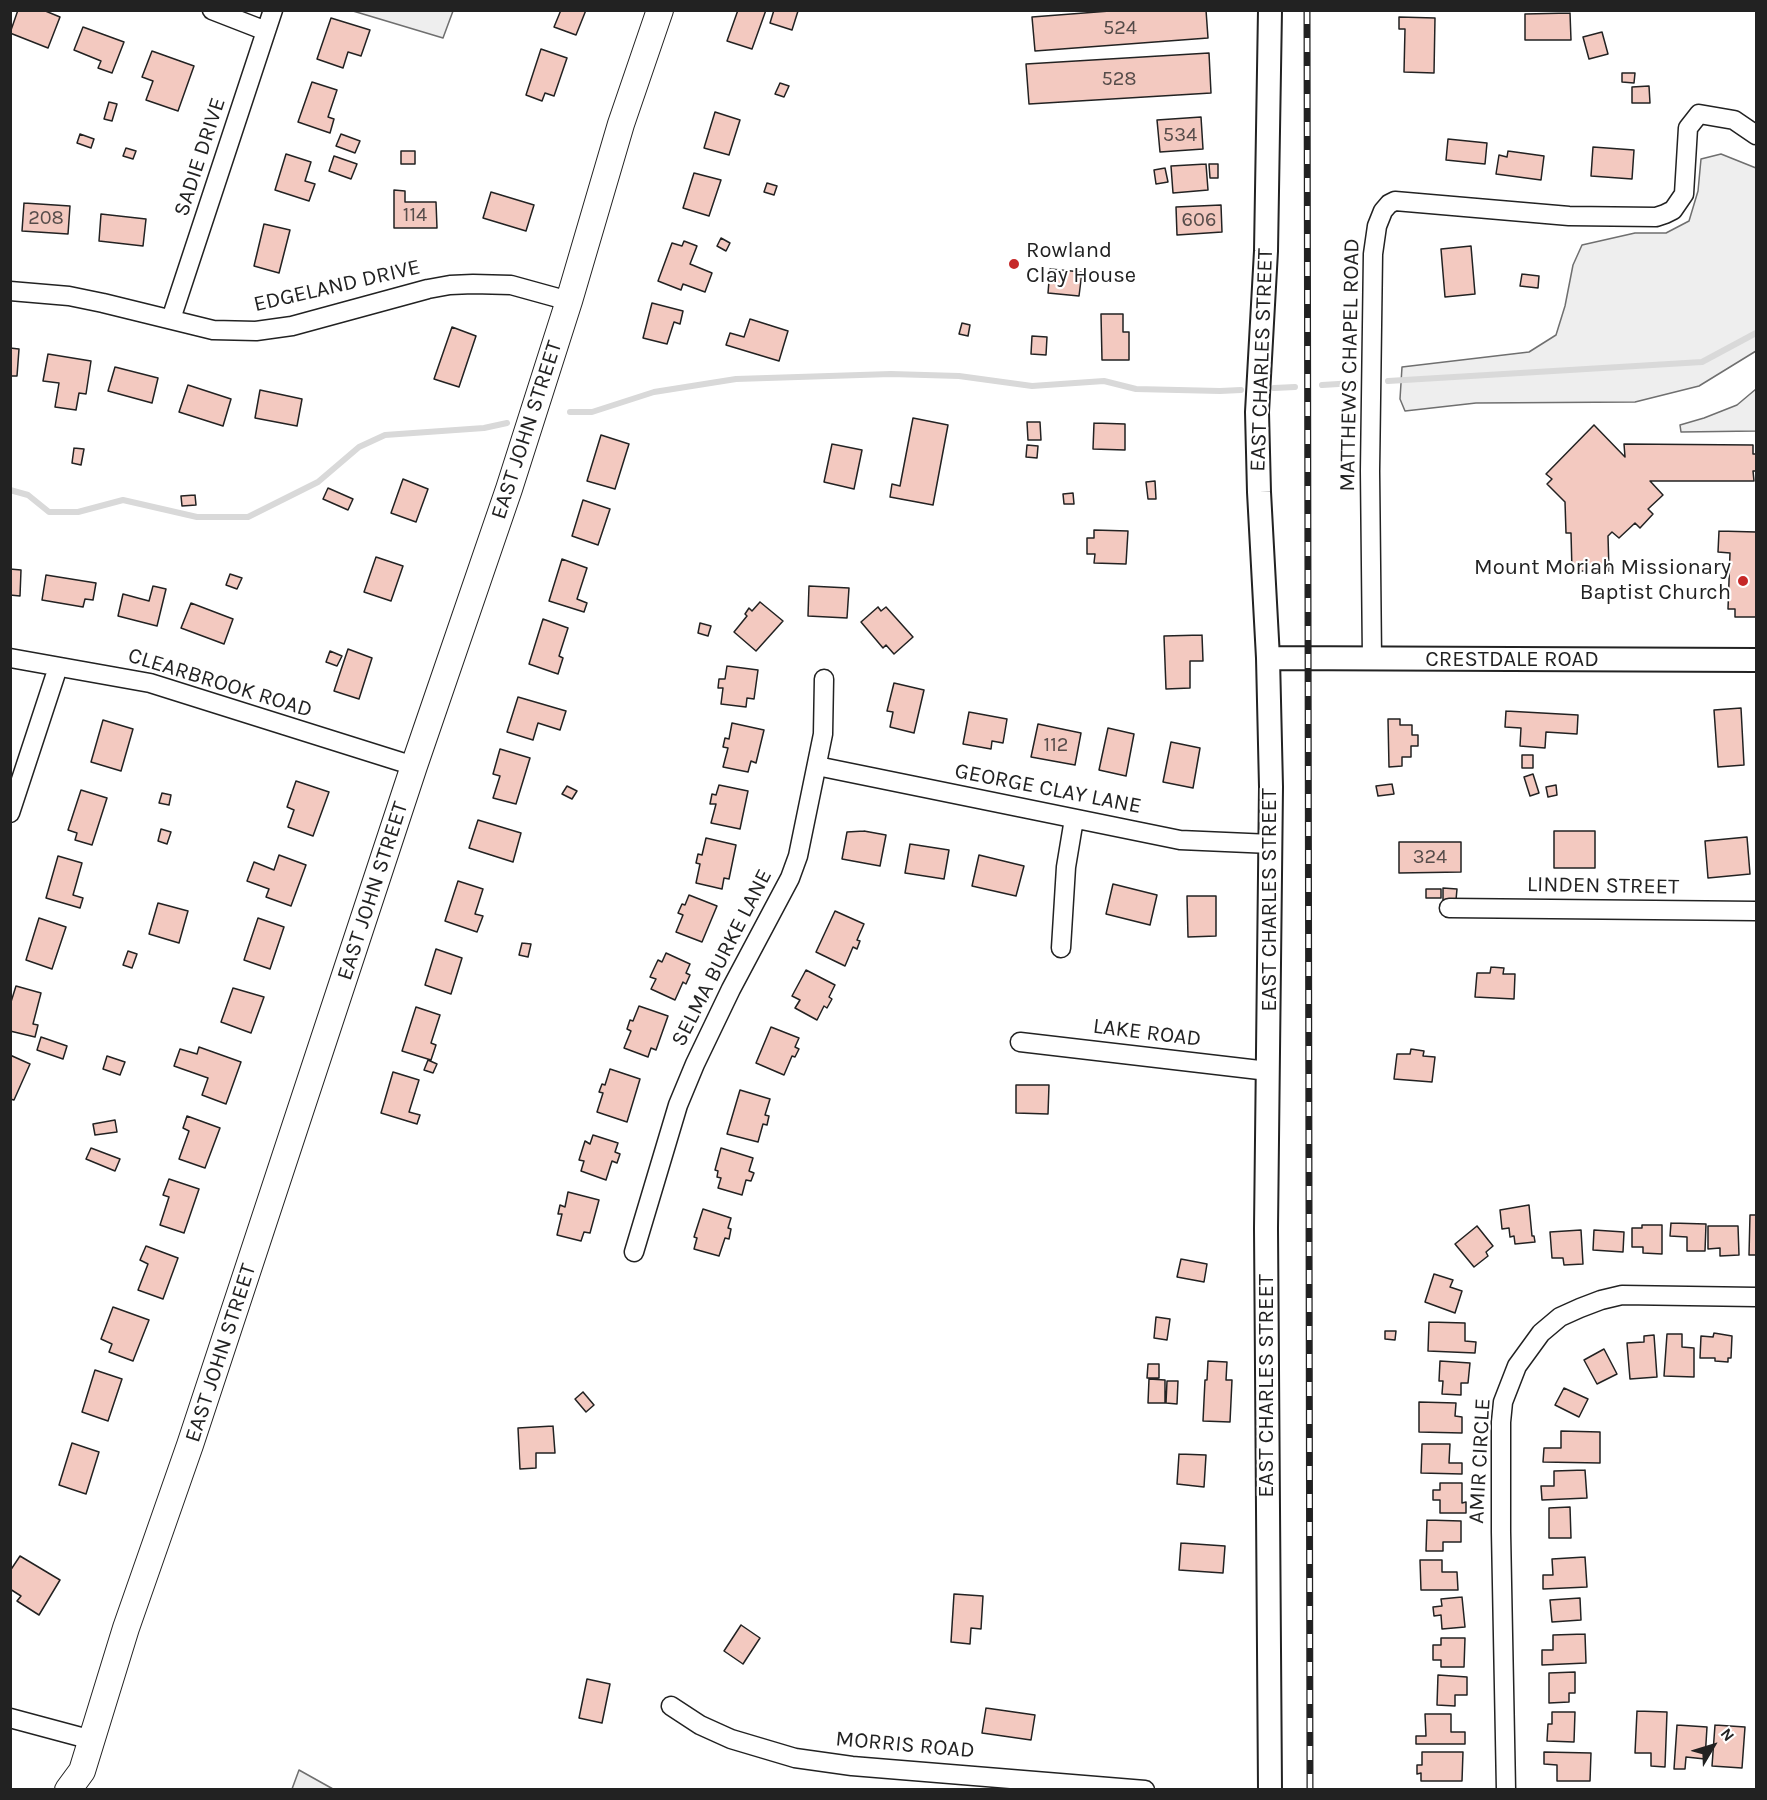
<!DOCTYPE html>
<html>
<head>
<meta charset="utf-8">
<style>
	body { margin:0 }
	#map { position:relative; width:1767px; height:1800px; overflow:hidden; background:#fff; font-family:Karla,sans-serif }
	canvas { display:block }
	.frame { position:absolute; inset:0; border:12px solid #222; pointer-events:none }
	.north { position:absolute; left:1683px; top:1716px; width:60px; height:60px; -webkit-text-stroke:4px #fff; paint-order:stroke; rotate:52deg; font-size:16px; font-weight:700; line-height:24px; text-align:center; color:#222 }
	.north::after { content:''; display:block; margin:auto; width:21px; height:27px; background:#222; clip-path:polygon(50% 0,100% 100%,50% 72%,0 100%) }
</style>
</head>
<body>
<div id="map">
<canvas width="1767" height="1800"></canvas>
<div class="frame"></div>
<div class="north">N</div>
</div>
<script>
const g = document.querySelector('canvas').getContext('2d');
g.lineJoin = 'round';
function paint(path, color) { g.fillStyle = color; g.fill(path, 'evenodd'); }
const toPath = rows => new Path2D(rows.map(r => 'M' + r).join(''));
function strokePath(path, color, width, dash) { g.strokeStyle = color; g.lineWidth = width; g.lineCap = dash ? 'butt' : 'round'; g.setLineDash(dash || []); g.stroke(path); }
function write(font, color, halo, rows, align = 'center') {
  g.font = font + ' Karla,sans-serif'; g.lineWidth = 4.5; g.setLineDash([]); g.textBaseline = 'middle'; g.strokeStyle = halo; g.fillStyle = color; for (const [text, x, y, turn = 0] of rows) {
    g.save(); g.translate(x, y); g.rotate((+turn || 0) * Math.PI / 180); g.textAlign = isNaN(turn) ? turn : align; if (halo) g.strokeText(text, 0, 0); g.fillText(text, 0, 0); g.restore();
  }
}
const green = toPath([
	[353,11,453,10,453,11,443,38,353,11],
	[1721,154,1756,168,1756,351,1699,386,1635,402,1476,403,1405,411,1400,399,1402,367,1529,352,1556,335,1565,306,1573,265,1582,245,1635,233,1666,233,1689,221,1698,191,1701,159,1721,154],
	[1756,389,1756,431,1681,432,1680,425,1704,418,1737,405,1756,389],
	[299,1770,333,1789,292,1789,299,1770]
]);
paint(green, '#eee');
strokePath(green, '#6f6f6f', 1.5);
strokePath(toPath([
	[1388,381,1702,362,1756,333],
	[1322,385,1355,383],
	[1274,388,1295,387],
	[570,412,592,412,654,392,736,379,891,374,959,376,1032,386,1104,381,1136,389,1220,391,1241,390],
	[10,490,28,495,49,512,78,512,123,500,197,517,248,517,318,482,359,447,385,435,484,428,507,423]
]), '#d9d9d9', 6);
const building = toPath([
	[18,10,43,10,60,17,48,48,10,33,18,10],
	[561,10,586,10,576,35,554,27,561,10],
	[738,10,766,10,752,49,727,41,738,10],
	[774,10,798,11,792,30,770,23,774,10],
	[1123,10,1206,10,1208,38,1035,51,1032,17,1123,10],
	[1570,13,1571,40,1525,40,1525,14,1570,13],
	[1399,17,1435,18,1434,73,1404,72,1405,29,1399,29,1399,17],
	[331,18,370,30,361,56,348,52,343,68,317,59,331,18],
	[83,27,124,42,112,73,98,68,101,61,74,50,83,27],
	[1602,32,1608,54,1589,59,1583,37,1602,32],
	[541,49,567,58,554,96,545,93,542,101,526,95,541,49],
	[152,51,194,66,178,111,146,100,153,81,142,77,152,51],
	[1209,53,1211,93,1029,104,1026,64,1209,53],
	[1622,73,1635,73,1634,83,1622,82,1622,73],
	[312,82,337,90,328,117,334,119,330,133,298,122,312,82],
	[780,83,789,86,784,97,775,94,780,83],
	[1649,86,1650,103,1632,103,1632,87,1649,86],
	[109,102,117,104,112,121,104,119,109,102],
	[715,112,740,120,729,155,704,148,715,112],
	[1201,117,1203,149,1160,152,1157,120,1201,117],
	[80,134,94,139,91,148,77,143,80,134],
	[341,134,360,141,355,153,336,146,341,134],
	[1448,139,1487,143,1485,164,1446,160,1448,139],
	[1593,147,1634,150,1632,179,1591,176,1593,147],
	[126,148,136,151,133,159,123,156,126,148],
	[401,151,415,151,415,164,401,164,401,151],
	[1508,151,1544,156,1541,180,1496,174,1499,155,1507,157,1508,151],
	[286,154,311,162,305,181,315,184,309,201,275,190,286,154],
	[334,156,357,164,351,179,329,171,334,156],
	[1206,164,1208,190,1173,193,1171,166,1206,164],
	[1209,164,1218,164,1218,178,1210,178,1209,164],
	[1165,168,1168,182,1156,184,1154,170,1165,168],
	[694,173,721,180,709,216,683,208,694,173],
	[767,183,777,186,774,195,764,192,767,183],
	[394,190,405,191,405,202,436,202,437,228,394,228,394,190],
	[491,192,534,205,526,231,483,218,491,192],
	[24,203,70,206,68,234,22,231,24,203],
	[1221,205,1222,232,1177,235,1176,207,1221,205],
	[101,214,146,219,143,246,99,241,101,214],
	[264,224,290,230,279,273,254,266,264,224],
	[721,238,730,243,726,251,717,246,721,238],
	[684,241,697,246,690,264,712,273,705,292,683,284,681,290,658,281,672,243,682,246,684,241],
	[1471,246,1475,294,1445,297,1441,249,1471,246],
	[1050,269,1082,272,1079,296,1048,293,1050,269],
	[1522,274,1539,276,1538,288,1520,286,1522,274],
	[652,303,683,311,680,324,674,322,667,344,643,338,652,303],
	[1101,314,1123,314,1123,332,1129,332,1129,360,1102,360,1101,314],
	[750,319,788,331,779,361,726,345,730,333,744,337,750,319],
	[962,323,970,325,968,336,959,334,962,323],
	[452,327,476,336,459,387,434,379,452,327],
	[1032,336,1047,337,1046,355,1031,354,1032,336],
	[10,348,19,349,17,376,10,376,10,348],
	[48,354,91,361,86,394,79,393,76,410,55,407,59,383,43,381,48,354],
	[115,367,158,378,152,403,108,391,115,367],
	[188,385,231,399,223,426,179,412,188,385],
	[260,390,302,399,297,426,255,418,260,390],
	[913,418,948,425,933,505,890,497,892,484,900,486,913,418],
	[1027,422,1040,422,1041,440,1028,440,1027,422],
	[1094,423,1125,424,1125,450,1093,449,1094,423],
	[1594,425,1625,457,1624,444,1753,445,1753,454,1756,454,1756,471,1753,471,1754,481,1650,481,1663,495,1648,509,1653,514,1640,528,1635,523,1619,538,1612,532,1608,536,1609,571,1572,571,1571,533,1566,533,1565,502,1547,484,1552,479,1546,474,1594,425],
	[601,435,629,444,615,489,587,481,601,435],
	[832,444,862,450,854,489,824,482,832,444],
	[1027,445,1038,446,1037,458,1026,457,1027,445],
	[74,448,84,449,81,465,72,463,74,448],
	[403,479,428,489,416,522,391,513,403,479],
	[1155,481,1156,499,1148,499,1146,482,1155,481],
	[328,488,353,499,348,510,323,499,328,488],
	[1073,493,1074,504,1064,504,1063,494,1073,493],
	[195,495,196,505,182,506,181,496,195,495],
	[583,500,610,509,598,545,572,536,583,500],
	[1094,530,1128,531,1126,564,1094,563,1095,554,1087,554,1087,538,1094,538,1094,530],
	[1719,531,1756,532,1756,617,1735,617,1735,609,1728,609,1730,553,1718,552,1719,531],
	[376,557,403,566,391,601,364,592,376,557],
	[562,559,587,568,577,599,587,603,584,612,549,601,562,559],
	[10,569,21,570,20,596,10,595,10,569],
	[230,574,242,578,237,589,226,585,230,574],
	[46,575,96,583,93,600,85,599,83,607,42,600,46,575],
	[153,586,166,589,157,626,118,616,123,594,149,601,153,586],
	[809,586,849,588,847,618,808,616,809,586],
	[760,602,783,621,756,651,734,632,747,616,745,614,749,608,752,611,760,602],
	[191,603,233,619,224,644,181,628,191,603],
	[878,607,881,611,886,607,913,637,894,654,886,645,883,648,861,622,878,607],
	[543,619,568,628,559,656,563,658,558,674,529,664,543,619],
	[700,623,711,626,708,636,698,633,700,623],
	[1202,635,1203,661,1190,661,1190,688,1166,689,1164,636,1202,635],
	[348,649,372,658,359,699,334,691,348,649],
	[330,651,342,656,337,666,326,662,330,651],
	[727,666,758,670,754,699,747,698,746,707,721,704,723,688,718,688,719,679,725,679,727,666],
	[894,683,924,690,914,733,890,727,893,712,887,711,894,683],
	[518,697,566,711,560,730,538,723,533,740,507,732,518,697],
	[1741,708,1744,765,1718,767,1714,710,1741,708],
	[1506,711,1578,715,1577,734,1546,732,1545,748,1520,746,1521,728,1505,727,1506,711],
	[969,712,1007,719,1003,743,992,741,991,749,963,744,969,712],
	[1388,719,1400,719,1400,725,1412,725,1412,735,1418,735,1418,746,1411,746,1411,757,1402,757,1402,766,1389,767,1388,719],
	[103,720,133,729,121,771,91,762,103,720],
	[732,723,764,730,756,763,751,761,748,772,723,767,728,748,723,747,725,738,729,739,732,723],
	[1038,724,1081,733,1075,765,1031,757,1038,724],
	[1108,728,1134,734,1126,776,1099,770,1108,728],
	[1171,742,1200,748,1193,788,1163,782,1171,742],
	[500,749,530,758,516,804,493,798,500,776,493,774,500,749],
	[1522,755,1533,755,1533,768,1522,768,1522,755],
	[1533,774,1539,793,1530,796,1524,777,1533,774],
	[296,781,329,792,313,836,288,827,294,810,287,807,296,781],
	[1392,784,1394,794,1378,796,1376,786,1392,784],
	[719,785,748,791,740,829,711,823,716,804,710,804,712,794,716,795,719,785],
	[1556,785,1557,795,1548,797,1546,787,1556,785],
	[567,786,577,791,572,799,562,794,567,786],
	[81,790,107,798,92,845,75,840,77,833,68,830,81,790],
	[162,793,171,795,169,805,159,803,162,793],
	[478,820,521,833,513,862,469,848,478,820],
	[161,829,171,832,167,844,158,841,161,829],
	[864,831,886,835,880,866,842,859,847,832,864,831],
	[1554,831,1595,831,1595,868,1554,868,1554,831],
	[1747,837,1750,874,1708,878,1705,841,1747,837],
	[706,838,736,845,729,879,724,878,722,889,696,883,700,864,696,863,698,854,702,855,706,838],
	[1399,842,1461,842,1461,872,1399,873,1399,842],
	[910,844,949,850,944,879,905,873,910,844],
	[279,855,306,865,291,906,266,897,269,889,247,881,254,862,274,870,279,855],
	[979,855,1024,866,1016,896,972,886,979,855],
	[58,856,82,863,73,895,83,898,80,908,46,898,58,856],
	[458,881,483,889,475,914,483,916,477,932,445,921,458,881],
	[1113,884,1157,895,1150,925,1106,914,1113,884],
	[1443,888,1457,889,1456,900,1443,900,1443,888],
	[1426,889,1441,889,1441,898,1426,898,1426,889],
	[689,895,717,906,702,942,676,932,683,915,678,913,682,904,685,905,689,895],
	[1187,896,1216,896,1216,936,1188,937,1187,896],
	[158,903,188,911,179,943,149,934,158,903],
	[835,911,864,924,857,940,860,941,857,949,853,947,845,966,816,952,835,911],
	[39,918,66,927,52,969,26,960,39,918],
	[258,918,284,927,270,969,244,960,258,918],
	[522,943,531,944,528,957,519,955,522,943],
	[436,949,462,958,451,994,425,985,436,949],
	[128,951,137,954,132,968,123,965,128,951],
	[666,953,690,964,686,973,690,975,686,984,683,982,675,1000,651,989,656,979,650,977,658,960,662,962,666,953],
	[1491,967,1504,968,1503,974,1515,974,1514,999,1475,997,1477,973,1490,973,1491,967],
	[806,970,835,985,829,997,832,999,827,1008,824,1006,817,1020,795,1008,800,1000,792,996,806,970],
	[16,986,41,993,33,1024,38,1025,35,1037,10,1031,10,1005,16,986],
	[233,988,264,997,251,1033,221,1022,233,988],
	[639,1006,668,1016,656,1050,651,1048,648,1057,624,1048,631,1031,627,1029,630,1020,633,1021,639,1006],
	[416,1007,440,1015,431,1043,436,1045,431,1060,402,1051,416,1007],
	[771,1027,799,1038,795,1047,799,1049,795,1057,792,1056,784,1075,756,1063,771,1027],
	[41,1037,67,1046,63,1059,37,1050,41,1037],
	[199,1047,241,1062,226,1104,202,1095,208,1078,174,1066,180,1049,197,1054,199,1047],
	[1411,1049,1424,1051,1423,1056,1435,1057,1432,1082,1394,1079,1397,1054,1410,1054,1411,1049],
	[10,1055,30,1064,14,1100,10,1099,10,1055],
	[107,1056,125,1062,120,1075,103,1069,107,1056],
	[428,1060,437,1064,433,1073,424,1070,428,1060],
	[610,1069,640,1079,627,1122,597,1112,603,1093,599,1092,602,1084,605,1085,610,1069],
	[393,1072,419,1080,409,1112,420,1115,417,1124,381,1113,393,1072],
	[1016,1085,1049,1085,1048,1114,1016,1113,1016,1085],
	[740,1090,770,1099,765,1115,769,1116,767,1125,763,1124,758,1142,727,1134,740,1090],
	[187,1116,220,1128,205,1168,179,1159,189,1131,183,1128,187,1116],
	[115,1120,117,1132,95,1135,93,1124,115,1120],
	[593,1135,618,1143,615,1152,620,1154,617,1163,612,1161,606,1180,581,1171,584,1161,579,1160,585,1141,590,1144,593,1135],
	[91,1148,120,1159,115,1171,86,1159,91,1148],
	[721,1148,753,1158,749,1171,754,1173,751,1181,746,1180,742,1195,718,1188,721,1178,717,1177,718,1171,715,1170,721,1148],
	[169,1179,199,1189,184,1233,160,1225,169,1197,163,1195,169,1179],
	[568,1192,599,1200,590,1233,584,1232,581,1241,557,1235,562,1214,558,1214,560,1205,565,1207,568,1192],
	[1529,1205,1532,1236,1534,1236,1535,1242,1515,1244,1514,1236,1510,1237,1509,1228,1502,1229,1500,1210,1529,1205],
	[703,1209,731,1218,728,1228,731,1229,729,1239,725,1238,719,1256,694,1249,697,1238,694,1237,703,1209],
	[1750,1215,1756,1215,1756,1255,1749,1255,1750,1215],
	[1671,1223,1706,1224,1705,1251,1687,1251,1687,1237,1670,1236,1671,1223],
	[1642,1225,1662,1225,1662,1254,1643,1253,1643,1247,1632,1247,1632,1228,1642,1228,1642,1225],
	[1477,1226,1493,1246,1486,1252,1488,1256,1474,1267,1455,1244,1477,1226],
	[1708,1226,1738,1226,1739,1255,1720,1256,1720,1248,1708,1249,1708,1226],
	[1581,1230,1583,1264,1564,1265,1563,1258,1552,1258,1550,1232,1581,1230],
	[1594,1230,1624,1232,1623,1252,1593,1250,1594,1230],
	[146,1246,178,1258,163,1299,138,1290,148,1264,140,1260,146,1246],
	[1181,1259,1207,1264,1204,1282,1177,1277,1181,1259],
	[1434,1274,1453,1280,1450,1287,1462,1291,1455,1313,1425,1302,1434,1274],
	[113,1307,149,1320,133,1361,109,1352,112,1344,101,1339,113,1307],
	[1156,1317,1170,1319,1167,1340,1154,1338,1156,1317],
	[1429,1322,1465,1323,1465,1341,1476,1342,1475,1353,1428,1351,1429,1322],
	[1385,1331,1396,1331,1395,1340,1385,1339,1385,1331],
	[1714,1333,1732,1336,1731,1358,1728,1358,1728,1362,1715,1361,1715,1358,1700,1358,1701,1336,1713,1337,1714,1333],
	[1667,1334,1682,1334,1682,1347,1694,1348,1694,1377,1664,1376,1667,1334],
	[1654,1335,1657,1377,1630,1379,1627,1343,1644,1342,1644,1336,1654,1335],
	[1604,1349,1617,1374,1597,1384,1584,1360,1604,1349],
	[1208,1361,1227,1362,1226,1380,1232,1380,1230,1422,1203,1421,1205,1380,1207,1380,1208,1361],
	[1440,1361,1470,1363,1468,1383,1461,1383,1461,1395,1442,1394,1443,1381,1439,1381,1440,1361],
	[1148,1364,1159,1364,1159,1378,1147,1378,1148,1364],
	[95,1370,122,1379,108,1421,82,1412,95,1370],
	[1149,1379,1165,1380,1165,1403,1148,1403,1149,1379],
	[1167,1381,1178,1381,1177,1404,1166,1403,1167,1381],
	[1564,1388,1588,1399,1579,1417,1555,1405,1564,1388],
	[583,1392,594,1405,586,1412,575,1399,583,1392],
	[1419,1402,1456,1403,1455,1416,1462,1417,1462,1433,1419,1432,1419,1402],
	[553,1426,555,1453,536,1453,536,1468,520,1469,518,1428,553,1426],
	[1561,1431,1600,1432,1600,1463,1543,1462,1544,1448,1561,1448,1561,1431],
	[72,1443,99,1452,86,1494,59,1485,72,1443],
	[1422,1444,1450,1444,1449,1463,1462,1463,1462,1474,1421,1473,1422,1444],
	[1179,1454,1206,1455,1204,1487,1177,1484,1179,1454],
	[1585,1470,1587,1498,1542,1500,1541,1486,1554,1486,1554,1471,1585,1470],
	[1440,1483,1462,1483,1462,1503,1466,1502,1466,1513,1440,1513,1440,1500,1433,1500,1433,1490,1440,1490,1440,1483],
	[1570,1507,1571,1538,1549,1538,1549,1508,1570,1507],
	[1427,1520,1461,1521,1461,1542,1443,1542,1443,1551,1426,1551,1427,1520],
	[1181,1543,1225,1546,1223,1573,1179,1570,1181,1543],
	[20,1556,60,1580,39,1615,17,1601,21,1596,10,1589,10,1571,20,1556],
	[1585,1557,1587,1587,1543,1589,1543,1575,1553,1575,1552,1559,1585,1557],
	[1420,1560,1442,1560,1442,1572,1457,1572,1458,1590,1421,1590,1420,1560],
	[954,1594,983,1596,981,1629,971,1628,970,1644,951,1642,954,1594],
	[1462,1597,1465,1627,1442,1629,1441,1615,1434,1616,1433,1607,1442,1606,1441,1599,1462,1597],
	[1580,1598,1581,1620,1552,1622,1550,1600,1580,1598],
	[741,1625,760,1638,743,1664,724,1651,741,1625],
	[1585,1634,1586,1663,1542,1665,1542,1650,1553,1650,1553,1635,1585,1634],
	[1441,1638,1465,1638,1464,1667,1441,1667,1441,1660,1433,1660,1433,1645,1441,1645,1441,1638],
	[1575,1672,1575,1693,1569,1693,1569,1702,1549,1703,1549,1673,1575,1672],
	[1438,1675,1467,1677,1467,1695,1455,1695,1455,1706,1437,1705,1438,1675],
	[587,1679,610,1684,602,1723,579,1718,587,1679],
	[986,1708,1035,1715,1031,1740,982,1733,986,1708],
	[1637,1711,1667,1712,1665,1767,1651,1766,1651,1753,1635,1753,1637,1711],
	[1552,1712,1575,1712,1574,1742,1547,1741,1548,1724,1552,1724,1552,1712],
	[1425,1714,1451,1714,1451,1732,1465,1732,1465,1744,1416,1744,1416,1736,1426,1736,1425,1714],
	[1677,1725,1707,1727,1705,1759,1686,1757,1685,1769,1674,1769,1677,1725],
	[1715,1725,1745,1727,1742,1768,1712,1766,1715,1725],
	[1422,1752,1463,1752,1462,1781,1421,1781,1421,1773,1417,1774,1417,1765,1422,1765,1422,1752],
	[1544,1752,1591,1753,1590,1781,1557,1781,1557,1765,1544,1764,1544,1752]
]);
paint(building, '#f3c9c0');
strokePath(building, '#222', 1.5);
const minor = toPath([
	[212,10,266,31],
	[10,291,69,296,103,303,213,330,256,331,292,326,428,289,450,285,473,284,511,285,569,301],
	[171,319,273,10],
	[10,658,150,683,414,766],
	[1372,659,1370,471,1373,254,1377,226,1383,211,1389,204,1395,201,1569,216,1656,217,1665,214,1673,210,1684,194,1688,128,1699,114,1734,120,1756,135],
	[817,766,1180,840,1271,844],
	[10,813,58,667],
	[1449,908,1756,911],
	[1061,948,1066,867,1074,819],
	[1020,1042,1268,1071],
	[634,1252,678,1105,695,1064,731,989,790,878,798,856,823,734,824,679],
	[671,1706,700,1725,731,1739,795,1758,852,1766,1145,1790],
	[10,1718,92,1740],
	[1506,1790,1501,1532,1501,1422,1503,1402,1517,1366,1541,1333,1560,1317,1580,1308,1601,1300,1622,1295,1756,1297]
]);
const tertiary = toPath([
	[1268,658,1756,660],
	[1270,1790,1266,1228,1271,787,1268,658,1259,492,1257,412,1266,251,1270,10]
]);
const secondary = toPath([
	[68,1790,82,1771,126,1628,190,1445,414,766,509,489,569,301,621,124,660,10]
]);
strokePath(minor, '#222', 21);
strokePath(tertiary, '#222', 26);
strokePath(secondary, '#222', 28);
strokePath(minor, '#fff', 18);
strokePath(tertiary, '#fff', 22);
strokePath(secondary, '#fff', 26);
const rail = toPath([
	[1307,10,1310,1790]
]);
strokePath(rail, '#222', 7);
strokePath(rail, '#fff', 4.5, [14]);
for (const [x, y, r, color] of [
	[1014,264,6,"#c62828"],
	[1743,581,6,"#c62828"]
]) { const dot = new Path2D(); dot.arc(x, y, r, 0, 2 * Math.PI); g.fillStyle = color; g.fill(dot); strokePath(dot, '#fff', 2); }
write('20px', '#564c4a', null, [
	["524",1120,28],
	["528",1119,79],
	["534",1180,135],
	["114",415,215],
	["208",46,218],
	["606",1199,220],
	["112",1056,745],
	["324",1430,857]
]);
write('22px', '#222', '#fff', [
	["SADIE DRIVE",200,157,-72],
	["EDGELAND DRIVE",337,286,-13],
	["EAST CHARLES STREET",1262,360,-88],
	["MATTHEWS CHAPEL ROAD",1350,365,-89],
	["EAST JOHN STREET",527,430,-72],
	["CRESTDALE ROAD",1512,660],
	["CLEARBROOK ROAD",220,683,17],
	["GEORGE CLAY LANE",1048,789,11],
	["LINDEN STREET",1603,886,1],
	["EAST JOHN STREET",373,891,-72],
	["EAST CHARLES STREET",1270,900,-90],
	["SELMA BURKE LANE",722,958,-63],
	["LAKE ROAD",1147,1033,7],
	["EAST JOHN STREET",221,1353,-72],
	["EAST CHARLES STREET",1267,1386,-90],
	["AMIR CIRCLE",1480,1461,-87],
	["MORRIS ROAD",905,1745,5]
]);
write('22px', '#222', '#fff', [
	["Rowland",1026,251],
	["Clay House",1026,276],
	["Mount Moriah Missionary",1731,568,"right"],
	["Baptist Church",1731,593,"right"]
], 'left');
</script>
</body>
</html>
